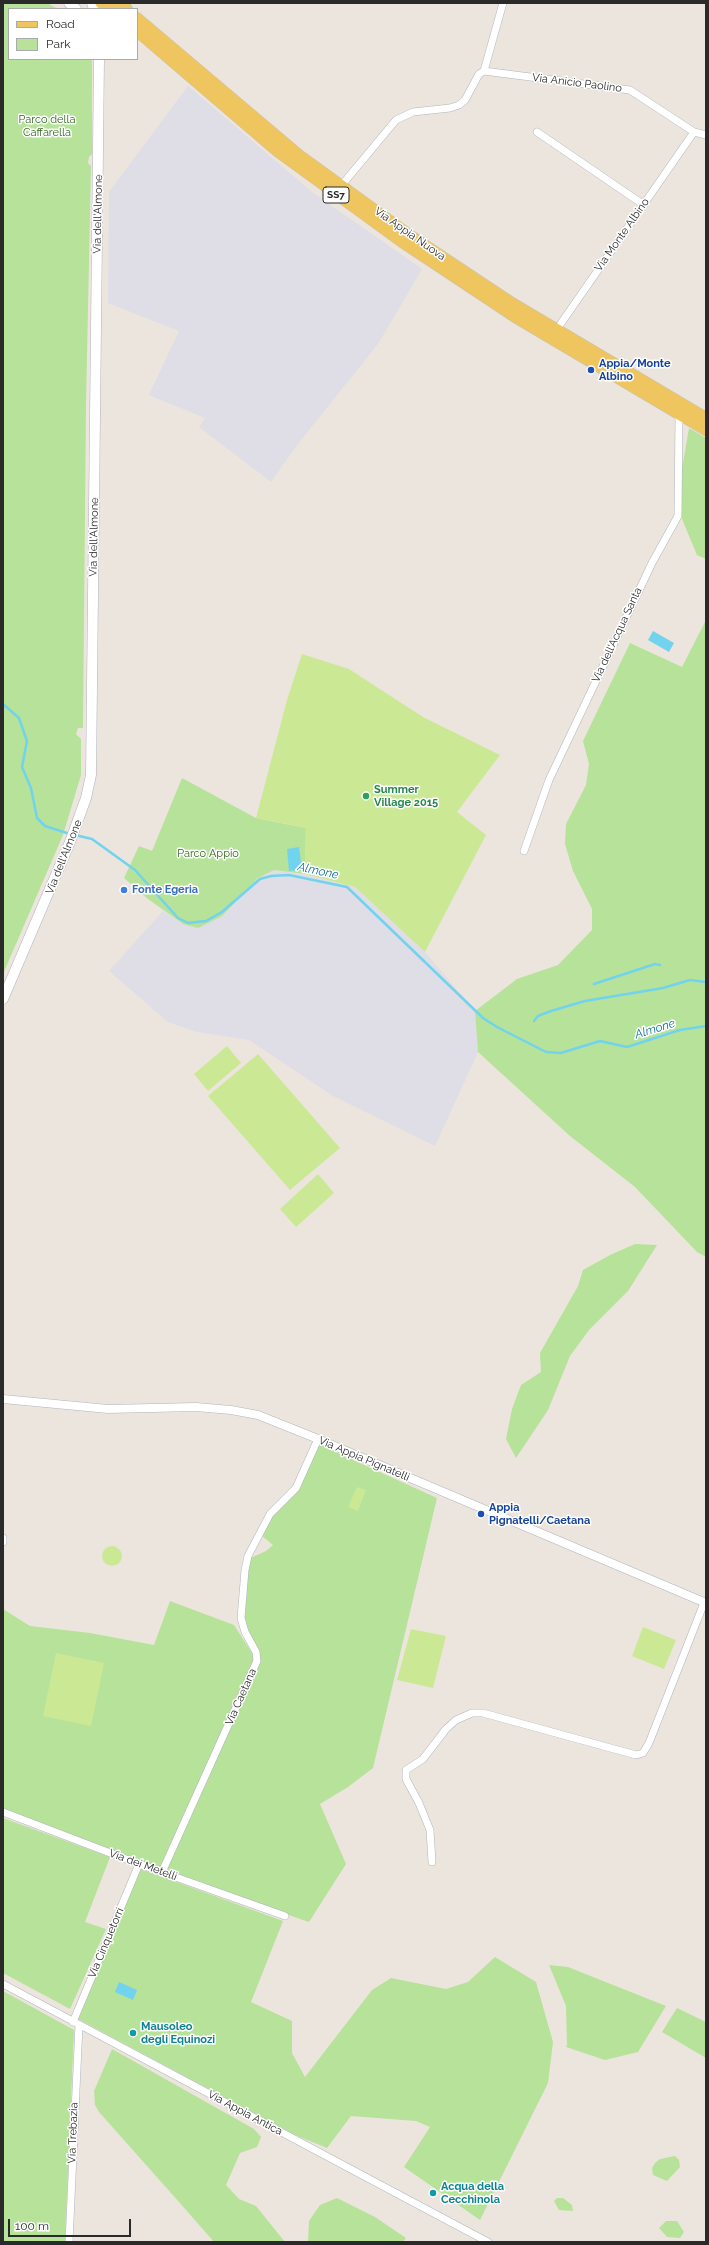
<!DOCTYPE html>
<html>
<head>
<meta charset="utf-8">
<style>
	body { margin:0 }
	#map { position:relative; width:709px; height:2245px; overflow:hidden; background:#ece5dd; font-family:Raleway,sans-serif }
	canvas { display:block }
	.frame { position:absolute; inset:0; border:4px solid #2a2a2a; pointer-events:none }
	.legend { position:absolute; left:8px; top:8px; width:130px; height:52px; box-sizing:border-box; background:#fff; border:1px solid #aaa; margin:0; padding:5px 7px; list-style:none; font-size:12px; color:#2a2a2a }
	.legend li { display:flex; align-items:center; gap:8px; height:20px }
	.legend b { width:20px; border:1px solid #aaa }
	.scale { position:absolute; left:8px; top:2219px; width:123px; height:18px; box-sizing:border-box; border:2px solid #2a2a2a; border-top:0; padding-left:5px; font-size:12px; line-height:14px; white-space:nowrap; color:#2a2a2a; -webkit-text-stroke:3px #fff; paint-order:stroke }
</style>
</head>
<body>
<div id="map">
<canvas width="709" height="2245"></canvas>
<div class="frame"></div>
<ul class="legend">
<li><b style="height:5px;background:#efc55f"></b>Road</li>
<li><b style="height:11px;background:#b7e29a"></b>Park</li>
</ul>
<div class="scale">100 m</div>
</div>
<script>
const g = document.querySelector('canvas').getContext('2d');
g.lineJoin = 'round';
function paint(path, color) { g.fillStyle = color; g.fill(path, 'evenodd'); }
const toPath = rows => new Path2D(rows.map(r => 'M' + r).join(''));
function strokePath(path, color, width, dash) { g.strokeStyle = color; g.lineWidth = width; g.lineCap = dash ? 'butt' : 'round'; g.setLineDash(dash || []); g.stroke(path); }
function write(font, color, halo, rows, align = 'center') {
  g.font = font + ' Raleway,sans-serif'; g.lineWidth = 3; g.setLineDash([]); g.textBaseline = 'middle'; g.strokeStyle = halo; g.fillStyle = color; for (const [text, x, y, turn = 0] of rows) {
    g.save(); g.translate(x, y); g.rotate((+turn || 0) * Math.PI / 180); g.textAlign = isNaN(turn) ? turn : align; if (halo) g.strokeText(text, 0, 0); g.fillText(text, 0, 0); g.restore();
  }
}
paint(toPath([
	[188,86,312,192,422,269,378,344,297,445,271,482,199,427,205,418,149,395,179,331,108,303,109,192],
	[274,870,314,876,355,887,425,952,475,1011,478,1052,435,1146,333,1096,249,1040,197,1032,168,1022,109,971,163,911,183,924,222,916,258,878]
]), '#dfdde5');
paint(toPath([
	[3,3,47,3,58,9,9,9,9,59,92,59,92,154,89,157,88,163,91,166,86,404,83,728,78,728,76,734,81,739,81,775,63,835,3,974],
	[689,428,706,438,706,559,697,555,682,519,679,486],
	[706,620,706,1257,697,1252,635,1187,570,1136,478,1052,475,1011,517,979,558,965,592,930,592,909,573,871,565,844,566,824,586,785,589,764,583,741,630,643,682,667],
	[182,778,256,818,306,828,305,874,274,870,258,878,222,916,198,928,183,924,148,899,124,878,139,846,152,851],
	[635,1244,657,1245,628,1291,589,1330,570,1356,548,1410,516,1458,506,1439,512,1409,521,1385,541,1372,540,1353,578,1286,583,1270,610,1255],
	[318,1444,437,1498,373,1768,348,1787,320,1804,346,1864,309,1922,162,1872,3,1809,3,1609,30,1626,90,1633,154,1645,170,1601,234,1625,255,1658,246,1634,242,1608,246,1560,266,1551,273,1545,262,1536,276,1509,294,1495],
	[3,1818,110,1857,85,1922,106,1929,70,2009,3,1973],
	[141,1869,283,1921,251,2002,292,2021,292,2053,305,2077,372,1990,391,1978,446,1989,468,1982,495,1957,536,1982,553,2042,548,2083,480,2220,404,2167,430,2127,416,2121,351,2116,327,2148,295,2135,78,2019],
	[549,1965,568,1967,666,2006,638,2052,605,2060,566,2047,567,2045,566,2006],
	[3,1991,74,2030,65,2242,3,2242],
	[677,2008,706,2022,706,2058,662,2032],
	[112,2049,254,2129,261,2137,257,2147,240,2153,226,2185,239,2199,256,2206,285,2242,214,2242,179,2202,99,2112,95,2105,94,2091],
	[675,2156,679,2160,680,2167,667,2181,653,2175,652,2168,655,2163,660,2159],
	[337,2198,375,2217,406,2238,403,2242,308,2242,309,2221,320,2205],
	[557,2198,563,2198,572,2205,573,2211,559,2210,554,2201],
	[666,2221,677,2221,684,2232,680,2238,667,2237,659,2228]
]), '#b7e29a');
paint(toPath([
	[302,654,349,669,423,717,500,755,457,812,486,835,425,952,355,887,305,874,306,828,256,818,287,700],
	[227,1046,241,1063,208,1091,194,1074],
	[258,1054,340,1148,290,1190,208,1096],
	[318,1174,334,1193,296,1227,280,1209],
	[357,1487,366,1490,358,1511,348,1507],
	'102 1556a10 10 0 1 1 20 0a10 10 0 1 1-20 0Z',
	[643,1627,676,1640,664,1669,632,1656],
	[411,1629,446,1636,433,1688,397,1680],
	[56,1653,104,1663,91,1726,43,1716]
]), '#cbe995');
paint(toPath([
	[653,631,674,643,669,652,648,640],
	[299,847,302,870,289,871,287,849],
	[119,1982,137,1990,133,2000,115,1992]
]), '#71d3ed');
strokePath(toPath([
	[3,704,19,718,27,741,22,767,31,788,37,818,45,826,70,834],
	[75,835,92,839,135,870,178,918,188,923,206,921,222,912,260,879,271,876,289,875,347,887,483,1018,497,1027,546,1052,561,1053,600,1041,627,1047,680,1030,706,1026],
	[594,984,655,964,660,965],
	[534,1021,538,1016,551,1011,585,1001,663,988,690,980,706,982]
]), '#71d3ed', 2.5);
const minor = toPath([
	[484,71,503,3],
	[537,132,644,205],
	[341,186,396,120,413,112,450,108,459,105,465,100,479,74,484,71,630,90,694,132,706,135],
	[555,332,694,132],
	[524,851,549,780,652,563,678,516,679,415],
	[3,1538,3,1542],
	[3,1812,139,1864,285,1916],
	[432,1862,430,1830,419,1803,406,1779,406,1770,423,1759,446,1729,456,1720,472,1713,483,1713,636,1755,643,1753,649,1743,704,1603],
	[162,1872,257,1661,256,1652,245,1632,241,1618,245,1570,248,1556,270,1514,296,1488,318,1439],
	[3,1984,488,2242],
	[73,2022,139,1864],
	[69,2242,79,2025]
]);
const tertiary = toPath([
	[3,1399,108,1409,196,1407,231,1410,258,1415,318,1439,706,1603]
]);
const secondary = toPath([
	[69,3,76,9],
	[92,3,94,9],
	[3,999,70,842,86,798,91,775,99,59]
]);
const primary = toPath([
	[101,3,111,9],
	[119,3,127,9],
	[137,18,299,155,408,234,512,303,706,418],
	[137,31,277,151,402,242,515,317,706,430]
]);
strokePath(minor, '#b0b4be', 8);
strokePath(tertiary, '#b0b4be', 9);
strokePath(secondary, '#b0b4be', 11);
strokePath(primary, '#c3c3c3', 12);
strokePath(minor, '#fff', 7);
strokePath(tertiary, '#fff', 8);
strokePath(secondary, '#fff', 10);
strokePath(primary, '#efc55f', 11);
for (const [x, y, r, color] of [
	[591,370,4,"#1a4fb4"],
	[366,796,4,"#2e9e5b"],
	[124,890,4,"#3f7fe0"],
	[481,1514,4,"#1a4fb4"],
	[133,2033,4,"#0f9aa8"],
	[433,2193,4,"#0f9aa8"]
]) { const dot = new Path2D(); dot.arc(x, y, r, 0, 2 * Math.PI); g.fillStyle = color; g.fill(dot); strokePath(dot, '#fff', 1.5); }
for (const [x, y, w] of [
	[336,195,26]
]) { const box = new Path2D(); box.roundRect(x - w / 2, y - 8, w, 16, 3); g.fillStyle = '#fff'; g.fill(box); strokePath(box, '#2a2a2a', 1); }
write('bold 10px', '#2a2a2a', null, [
	["SS7",336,195]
]);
write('11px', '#2a2a2a', '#fff', [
	["Via Anicio Paolino",577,83,7],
	["Via dell'Almone",98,214,-89],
	["Via Appia Nuova",410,234,35],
	["Via Monte Albino",622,235,-55],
	["Via dell'Almone",94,537,-89],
	["Via dell'Acqua Santa",617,635,-65],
	["Via dell'Almone",64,857,-68],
	["Via Appia Pignatelli",364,1459,23],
	["Via Caetana",241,1697,-66],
	["Via dei Metelli",143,1865,20],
	["Via Cinquetorri",106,1943,-67],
	["Via Appia Antica",245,2113,28],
	["Via Trebazia",73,2133,-88]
]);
write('11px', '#2f671b', '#fff', [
	["Parco della",47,120],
	["Caffarella",47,133],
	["Parco Appio",208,854]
]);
write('bold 11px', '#164399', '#fff', [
	["Appia/Monte",599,364],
	["Albino",599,377],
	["Appia",489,1508],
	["Pignatelli/Caetana",489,1521]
], 'left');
write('bold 11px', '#27864d', '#fff', [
	["Summer",374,790],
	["Village 2015",374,803]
], 'left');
write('bold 11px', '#366cbe', '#fff', [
	["Fonte Egeria",132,890]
], 'left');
write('bold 11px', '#0d838f', '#fff', [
	["Mausoleo",141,2027],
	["degli Equinozi",141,2040],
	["Acqua della",441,2187],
	["Cecchinola",441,2200]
], 'left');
write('italic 12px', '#0f729a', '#fff', [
	["Almone",318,871,12],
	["Almone",655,1029,-17]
]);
</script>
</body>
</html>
